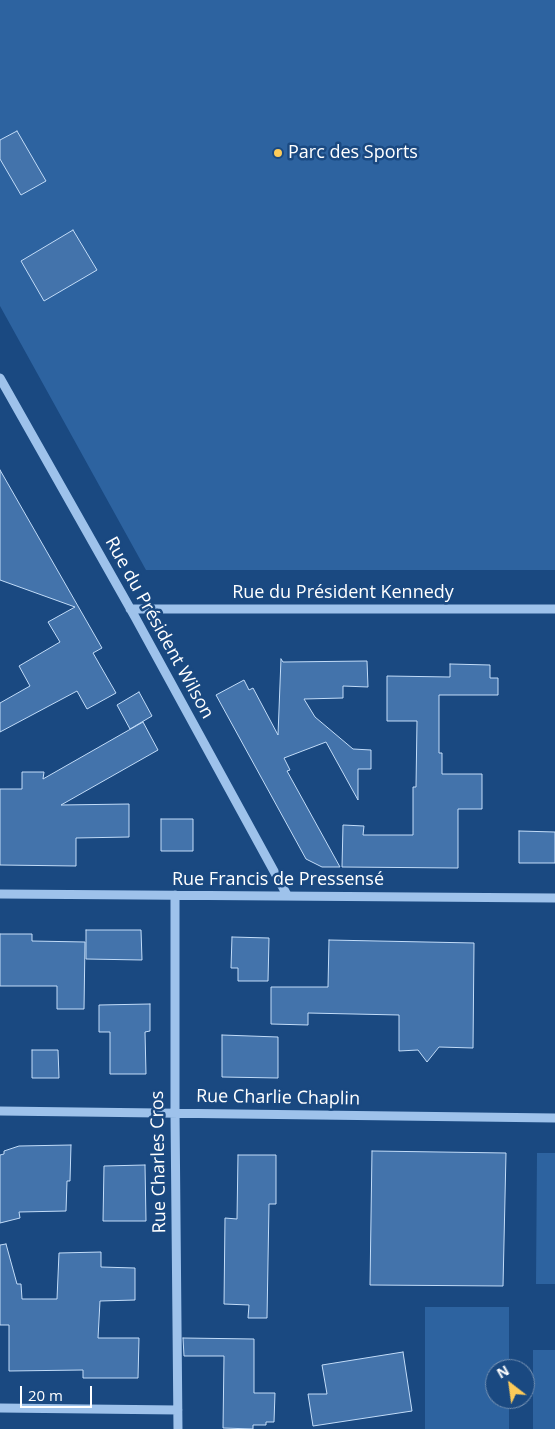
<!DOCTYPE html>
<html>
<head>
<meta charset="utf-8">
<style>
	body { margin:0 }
	#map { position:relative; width:555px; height:1429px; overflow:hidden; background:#1a4981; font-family:"Open Sans",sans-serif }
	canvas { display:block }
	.north { position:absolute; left:485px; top:1359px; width:50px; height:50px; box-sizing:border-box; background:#1a4981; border:1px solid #7692b3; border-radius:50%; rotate:330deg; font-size:14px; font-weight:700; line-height:20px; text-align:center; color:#fff }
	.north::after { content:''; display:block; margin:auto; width:18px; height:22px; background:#fdcb59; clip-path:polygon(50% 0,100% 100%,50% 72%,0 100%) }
	.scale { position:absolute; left:20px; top:1386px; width:72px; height:22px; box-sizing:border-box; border:2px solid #fff; border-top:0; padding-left:6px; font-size:15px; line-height:18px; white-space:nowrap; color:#fff; -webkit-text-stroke:4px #1a4981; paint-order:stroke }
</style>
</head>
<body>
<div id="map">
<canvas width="555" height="1429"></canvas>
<div class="north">N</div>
<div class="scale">20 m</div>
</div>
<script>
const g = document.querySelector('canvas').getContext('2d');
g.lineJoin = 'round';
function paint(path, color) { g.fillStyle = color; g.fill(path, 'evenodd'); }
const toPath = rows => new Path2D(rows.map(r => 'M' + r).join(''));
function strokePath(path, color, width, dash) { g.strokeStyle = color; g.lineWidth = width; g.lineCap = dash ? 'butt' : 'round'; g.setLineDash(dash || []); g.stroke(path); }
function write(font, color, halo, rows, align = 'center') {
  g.font = font + ' "Open Sans",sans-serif'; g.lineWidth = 5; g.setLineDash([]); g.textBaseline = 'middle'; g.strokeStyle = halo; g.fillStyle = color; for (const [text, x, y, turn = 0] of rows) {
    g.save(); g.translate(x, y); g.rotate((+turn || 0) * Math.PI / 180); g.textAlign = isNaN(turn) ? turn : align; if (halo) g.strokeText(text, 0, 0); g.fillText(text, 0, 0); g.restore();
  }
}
paint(toPath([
	[0,0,555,0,555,570,146,570,0,306],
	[537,1153,555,1153,555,1284,536,1284],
	[425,1307,509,1307,509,1369,495,1369,495,1399,509,1399,509,1429,425,1429],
	[533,1350,555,1350,555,1429,533,1429]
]), '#2d63a0');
const building = toPath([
	[17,131,46,181,21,195,0,159,0,140,17,131],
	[73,230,97,270,44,301,21,261,73,230],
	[0,470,102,648,93,653,116,693,87,709,77,691,0,732,0,703,30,686,19,666,60,642,48,622,75,607,0,580,0,470],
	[281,659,283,662,367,661,368,687,343,686,343,698,304,699,315,717,353,749,371,750,371,769,358,769,358,800,326,742,284,758,290,770,287,771,340,867,322,867,306,859,216,695,244,680,249,690,253,688,278,735,281,659],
	[450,664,490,665,490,678,498,678,498,695,439,695,439,753,442,753,442,774,482,774,482,809,458,809,458,868,342,867,343,825,364,826,363,835,413,835,413,787,416,787,417,721,387,721,387,676,450,677,450,664],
	[139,692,152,716,130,729,117,705,139,692],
	[143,722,158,750,61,805,129,804,129,837,76,838,76,866,0,865,0,789,22,789,22,772,44,772,43,779,143,722],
	[161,819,193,819,193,851,161,851,161,819],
	[519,831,555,832,555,863,519,863,519,831],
	[86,930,141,930,142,960,86,959,86,930],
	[0,934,32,934,32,941,85,942,84,1009,57,1009,57,986,0,986,0,934],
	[232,937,269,938,268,981,238,981,238,968,231,968,232,937],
	[329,940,474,943,473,1048,439,1047,427,1062,418,1050,399,1051,399,1015,308,1013,308,1025,271,1024,271,987,328,987,329,940],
	[150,1004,150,1031,145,1032,146,1074,110,1074,110,1032,99,1032,99,1005,150,1004],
	[222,1035,278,1037,278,1078,222,1077,222,1035],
	[32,1050,58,1050,59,1078,32,1078,32,1050],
	[71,1145,70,1181,67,1181,66,1211,19,1212,20,1218,0,1223,0,1155,4,1154,4,1151,19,1146,71,1145],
	[372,1151,506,1153,503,1286,370,1285,372,1151],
	[238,1155,276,1155,276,1204,269,1204,267,1318,248,1318,249,1305,224,1304,225,1218,237,1219,238,1155],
	[145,1165,146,1221,103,1221,104,1166,145,1165],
	[6,1244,17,1284,21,1284,22,1299,57,1299,59,1253,101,1252,101,1267,135,1268,135,1300,100,1301,98,1338,139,1338,138,1378,83,1378,83,1370,9,1371,9,1325,0,1325,0,1245,6,1244],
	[183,1338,254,1339,254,1393,275,1393,274,1422,266,1422,266,1425,253,1425,253,1429,223,1428,224,1356,184,1356,183,1338],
	[403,1352,412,1411,313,1426,308,1394,327,1394,322,1365,403,1352]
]);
paint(building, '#4373ab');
strokePath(building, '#c2dcf8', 1);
strokePath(toPath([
	[0,378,135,617,287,895],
	[130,609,555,609],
	[0,894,555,898],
	[175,895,175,1113,178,1429],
	[0,1111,555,1118],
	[0,1408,178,1410]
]), '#9ec2eb', 9);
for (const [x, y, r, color] of [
	[278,153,5,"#fdcb59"]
]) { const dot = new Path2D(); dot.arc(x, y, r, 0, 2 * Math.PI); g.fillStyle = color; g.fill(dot); strokePath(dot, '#1a4981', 2); }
write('18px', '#fff', '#1a4981', [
	["Parc des Sports",288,153]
], 'left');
write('18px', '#fff', '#1a4981', [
	["Rue du Président Kennedy",343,593],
	["Rue du Président Wilson",159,628,61],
	["Rue Francis de Pressensé",278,880],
	["Rue Charlie Chaplin",278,1098,1],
	["Rue Charles Cros",159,1162,-91]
]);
</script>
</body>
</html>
